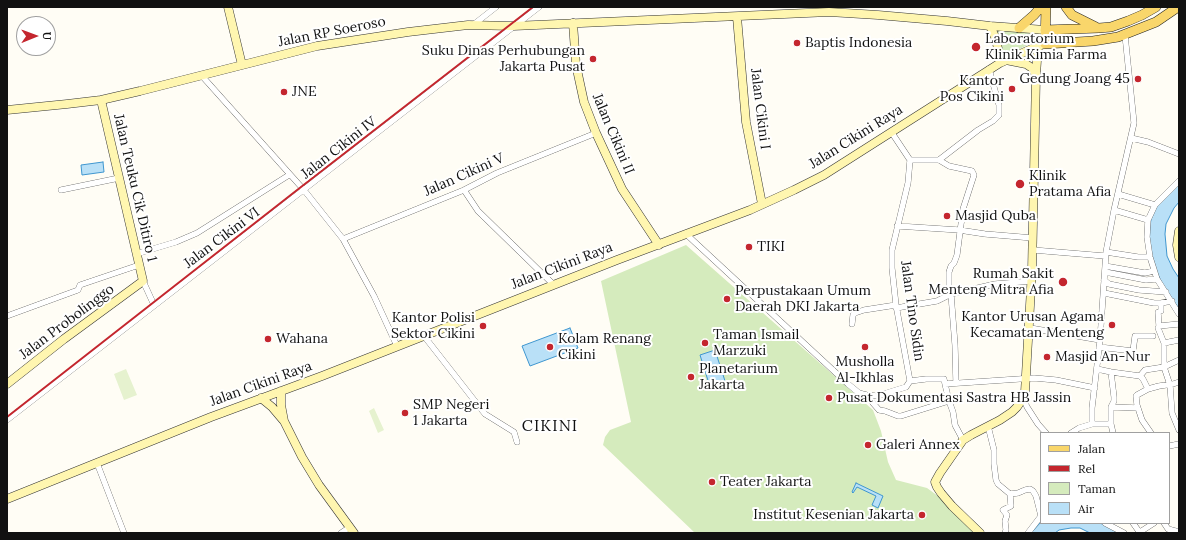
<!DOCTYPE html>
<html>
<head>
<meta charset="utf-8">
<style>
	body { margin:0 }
	#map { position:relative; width:1186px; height:540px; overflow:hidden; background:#fffdf5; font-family:Lora,serif }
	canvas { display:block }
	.frame { position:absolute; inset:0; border:8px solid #111; pointer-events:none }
	.legend { position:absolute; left:1040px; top:432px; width:130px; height:92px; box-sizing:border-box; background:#fff; border:1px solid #a0a0a0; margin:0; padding:5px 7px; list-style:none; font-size:12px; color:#111 }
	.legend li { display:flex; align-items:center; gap:8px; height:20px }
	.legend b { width:20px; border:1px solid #a0a0a0 }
	.north { position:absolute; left:16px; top:16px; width:40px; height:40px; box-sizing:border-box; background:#fff; border:1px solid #a0a0a0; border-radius:50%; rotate:89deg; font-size:11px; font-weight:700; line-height:16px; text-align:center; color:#111 }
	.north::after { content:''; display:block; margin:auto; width:14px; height:18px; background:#c4262e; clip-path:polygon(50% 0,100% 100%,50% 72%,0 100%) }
</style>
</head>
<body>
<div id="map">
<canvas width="1186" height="540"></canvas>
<div class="frame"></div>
<ul class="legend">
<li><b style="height:5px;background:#f9d66b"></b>Jalan</li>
<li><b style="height:5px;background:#c4262e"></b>Rel</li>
<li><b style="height:11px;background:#d5ebbd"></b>Taman</li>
<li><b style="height:11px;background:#b9e0f7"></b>Air</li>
</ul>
<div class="north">U</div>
</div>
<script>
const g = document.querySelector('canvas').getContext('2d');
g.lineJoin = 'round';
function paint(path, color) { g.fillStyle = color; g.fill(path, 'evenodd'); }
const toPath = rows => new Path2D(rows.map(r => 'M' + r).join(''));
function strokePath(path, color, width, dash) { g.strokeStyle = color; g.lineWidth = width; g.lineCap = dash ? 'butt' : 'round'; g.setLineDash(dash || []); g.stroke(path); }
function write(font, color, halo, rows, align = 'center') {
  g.font = font + ' Lora,serif'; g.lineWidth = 4; g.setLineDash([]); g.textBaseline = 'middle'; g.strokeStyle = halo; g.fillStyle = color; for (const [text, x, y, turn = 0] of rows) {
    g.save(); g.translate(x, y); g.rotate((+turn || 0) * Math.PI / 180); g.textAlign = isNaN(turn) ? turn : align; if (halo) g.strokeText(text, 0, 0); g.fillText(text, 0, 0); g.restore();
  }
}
paint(toPath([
	[995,30,1020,32,1044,36,1001,59],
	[686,245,873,410,881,431,888,462,896,480,927,488,942,499,974,533,695,533,603,445,605,437,610,430,631,422,601,281]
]), '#d5ebbd');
paint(toPath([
	[126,369,137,395,124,400,114,374],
	[374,408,384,430,378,433,369,411]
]), '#e6f2cf');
const water = toPath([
	[103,162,104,172,82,175,81,165,103,162],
	[1179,184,1179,202,1174,208,1166,224,1165,234,1167,256,1173,269,1179,278,1179,309,1162,283,1155,269,1150,252,1149,235,1151,219,1157,206,1179,184],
	[570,328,578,348,530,366,522,346,570,328],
	[715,350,725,381,710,387,700,355,715,350],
	[856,483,883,496,878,508,872,505,876,496,857,487,853,493,852,492,856,483],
	[1041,522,1041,523,1100,523,1120,533,1090,533,1080,528,1071,528,1059,530,1055,533,1031,533,1041,522]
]);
paint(water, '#b9e0f7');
strokePath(water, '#3f96cf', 1);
const street = toPath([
	[473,25,496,7],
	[202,76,304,190,343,239,374,296,397,346],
	[1131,138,1148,142,1179,154],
	[910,160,939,160,949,166,972,171,974,175,963,209,957,255,954,263,951,266,949,272,949,290,951,294,955,345,956,383],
	[939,160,978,130,993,121,999,115,999,105,989,69],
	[1179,181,1155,205,1148,220,1147,237,1150,257,1157,279,1179,314],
	[61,190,119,178],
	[464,190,478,211,554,285],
	[1118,194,1155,205],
	[1114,210,1148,220],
	[897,226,959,230,985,234,1033,238],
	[686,234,848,384,859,393,866,395,877,396,906,387,910,381,896,305,892,268,892,250,908,183,910,160,892,133],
	[343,239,464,190,497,173,596,133],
	[1033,250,1105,256],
	[1106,252,1138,257,1150,257],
	[136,254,176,242,197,233,289,175],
	[1105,266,1145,273,1154,271],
	[1105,272,1146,280,1157,279],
	[1104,280,1109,284,1139,290,1166,292],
	[143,281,154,305],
	[1104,293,1154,303,1161,303,1172,301],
	[1161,303,1161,311,1158,312,1159,326,1158,328,1164,343,1164,367,1170,385,1172,413,1179,430],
	[896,308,937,301,951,294,995,284,1032,281],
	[7,316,78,290,80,285,139,265],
	[852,324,853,315,855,313,864,310,896,305],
	[1159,326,1179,324],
	[1030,328,1100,340],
	[424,336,485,414,514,432,517,442],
	[1164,343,1179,340],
	[1099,347,1133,351,1135,336,1153,336],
	[1097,369,1111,372,1140,376,1145,370,1164,367,1179,360],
	[1111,372,1114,397,1114,401,1111,407,1111,424,1113,433],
	[1140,376,1143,379,1148,389,1137,395,1136,396,1137,405,1142,420,1151,433],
	[910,381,926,379,944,379,945,384,1034,378,1056,380,1095,388],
	[945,384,949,401],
	[1148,389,1159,386,1173,384,1179,382],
	[866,395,879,410,885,411,898,416,901,416,949,401,953,412,955,425,963,440],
	[1023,398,1027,407,1038,424,1046,433],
	[1111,407,1138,408],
	[7,420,539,7],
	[1092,424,1092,408,1100,340,1106,252,1114,210,1134,123,1125,35],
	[988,426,994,450,994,464,996,480,998,484,1010,494,1018,493,1025,490,1030,489,1033,491,1036,496,1041,516],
	[1071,433,1079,428,1092,424,1111,424],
	[1169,446,1179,444],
	[97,463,124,533],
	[1105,523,1124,533],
	[1133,523,1140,533],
	[1164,523,1168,529,1179,532],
	[1140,532,1154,523],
	[341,533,350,527],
	[1005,533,1006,530,1005,521,1007,515,1003,510,1011,506,1010,494],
	[1028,533,1041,516]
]);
const secondary = toPath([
	[228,7,242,65],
	[737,17,746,122,762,204],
	[573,23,576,65,584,102,596,133,622,189,659,245],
	[990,26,996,39,998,49,1000,63],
	[1006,60,1026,64,1032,68,1036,75],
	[7,110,67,104,101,100,140,91,317,46,408,32,468,25,513,26,829,12,878,15,947,21,990,26,1045,30],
	[1179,231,1177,245,1179,257],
	[7,384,64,339,143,281,101,100],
	[281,391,281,405,284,421,302,457,319,485,354,533],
	[261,398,272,407,283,420],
	[7,499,211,417,322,376,617,260,750,210,794,190,824,175,1000,63,1038,46,1045,44],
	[980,533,952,506,941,493,937,487,935,482,940,473,963,440,971,435,1000,420,1012,412,1017,407,1023,398,1025,392,1032,271,1036,75,1038,46]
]);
const primary = toPath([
	[1046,7,1045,44,1093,41,1118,37,1156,22,1178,7],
	[1066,7,1072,15,1096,27],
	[1019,28,1034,15,1041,7],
	[1045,30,1099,28,1111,27,1128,21,1142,15,1156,7]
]);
strokePath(street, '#444', 6);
strokePath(secondary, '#333', 9);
strokePath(primary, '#222', 10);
strokePath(street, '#fff', 5.5);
strokePath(secondary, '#fff6b0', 8);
strokePath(primary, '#f9d66b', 9);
strokePath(toPath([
	[7,417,292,194,533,7]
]), '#c4262e', 2);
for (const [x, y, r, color] of [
	[797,43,4,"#c4262e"],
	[976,47,5,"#c4262e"],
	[593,59,4,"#c4262e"],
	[1138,79,4,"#c4262e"],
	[1012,89,4,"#c4262e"],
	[284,92,4,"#c4262e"],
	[1020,184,5,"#c4262e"],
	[947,216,4,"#c4262e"],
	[749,247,4,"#c4262e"],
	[1063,282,5,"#c4262e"],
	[727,299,4,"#c4262e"],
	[1112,325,4,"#c4262e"],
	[483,326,4,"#c4262e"],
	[268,339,4,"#c4262e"],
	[705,343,4,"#c4262e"],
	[550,347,4,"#c4262e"],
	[865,347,4,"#c4262e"],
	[1047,357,4,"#c4262e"],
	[691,377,4,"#c4262e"],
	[829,398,4,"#c4262e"],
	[405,413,4,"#c4262e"],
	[868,445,4,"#c4262e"],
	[712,482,4,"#c4262e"],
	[922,515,4,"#c4262e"]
]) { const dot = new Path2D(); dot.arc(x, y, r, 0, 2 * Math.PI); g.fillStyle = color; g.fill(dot); strokePath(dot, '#fff', 1.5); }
write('14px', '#111', '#fff', [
	["Jalan RP Soeroso",332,32,-11],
	["Jalan Cikini I",760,109,83],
	["Jalan Cikini II",613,134,67],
	["Jalan Cikini Raya",856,137,-32],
	["Jalan Cikini IV",339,148,-38],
	["Jalan Cikini V",464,175,-24],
	["Jalan Teuku Cik Ditiro 1",135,188,77],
	["Jalan Cikini VI",222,238,-37],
	["Jalan Cikini Raya",562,266,-21],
	["Jalan Tino Sidin",912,311,82],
	["Jalan Probolinggo",67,322,-37],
	["Jalan Cikini Raya",261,384,-20]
]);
write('14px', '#111', '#fff', [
	["Laboratorium",985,39],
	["Klinik Kimia Farma",985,55],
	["Baptis Indonesia",805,43],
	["Suku Dinas Perhubungan",585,51,"right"],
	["Jakarta Pusat",585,67,"right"],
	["Gedung Joang 45",1130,79,"right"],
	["Kantor",1004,81,"right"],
	["Pos Cikini",1004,97,"right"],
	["JNE",292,92],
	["Klinik",1029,176],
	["Pratama Afia",1029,192],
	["Masjid Quba",955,216],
	["TIKI",757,247],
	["Rumah Sakit",1054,274,"right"],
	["Menteng Mitra Afia",1054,290,"right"],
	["Perpustakaan Umum",735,291],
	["Daerah DKI Jakarta",735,307],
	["Kantor Urusan Agama",1104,317,"right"],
	["Kecamatan Menteng",1104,333,"right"],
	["Kantor Polisi",475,318,"right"],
	["Sektor Cikini",475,334,"right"],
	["Taman Ismail",713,335],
	["Marzuki",713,351],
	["Wahana",276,339],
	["Kolam Renang",558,339],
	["Cikini",558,355],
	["Masjid An-Nur",1055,357],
	["Musholla",865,362,"center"],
	["Al-Ikhlas",865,378,"center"],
	["Planetarium",699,369],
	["Jakarta",699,385],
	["Pusat Dokumentasi Sastra HB Jassin",837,398],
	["SMP Negeri",413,405],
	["1 Jakarta",413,421],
	["Galeri Annex",876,445],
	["Teater Jakarta",720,482],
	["Institut Kesenian Jakarta",914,515,"right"]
], 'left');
g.letterSpacing = '1px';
write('16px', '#111', '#fff', [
	["CIKINI",550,426]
]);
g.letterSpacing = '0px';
</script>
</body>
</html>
